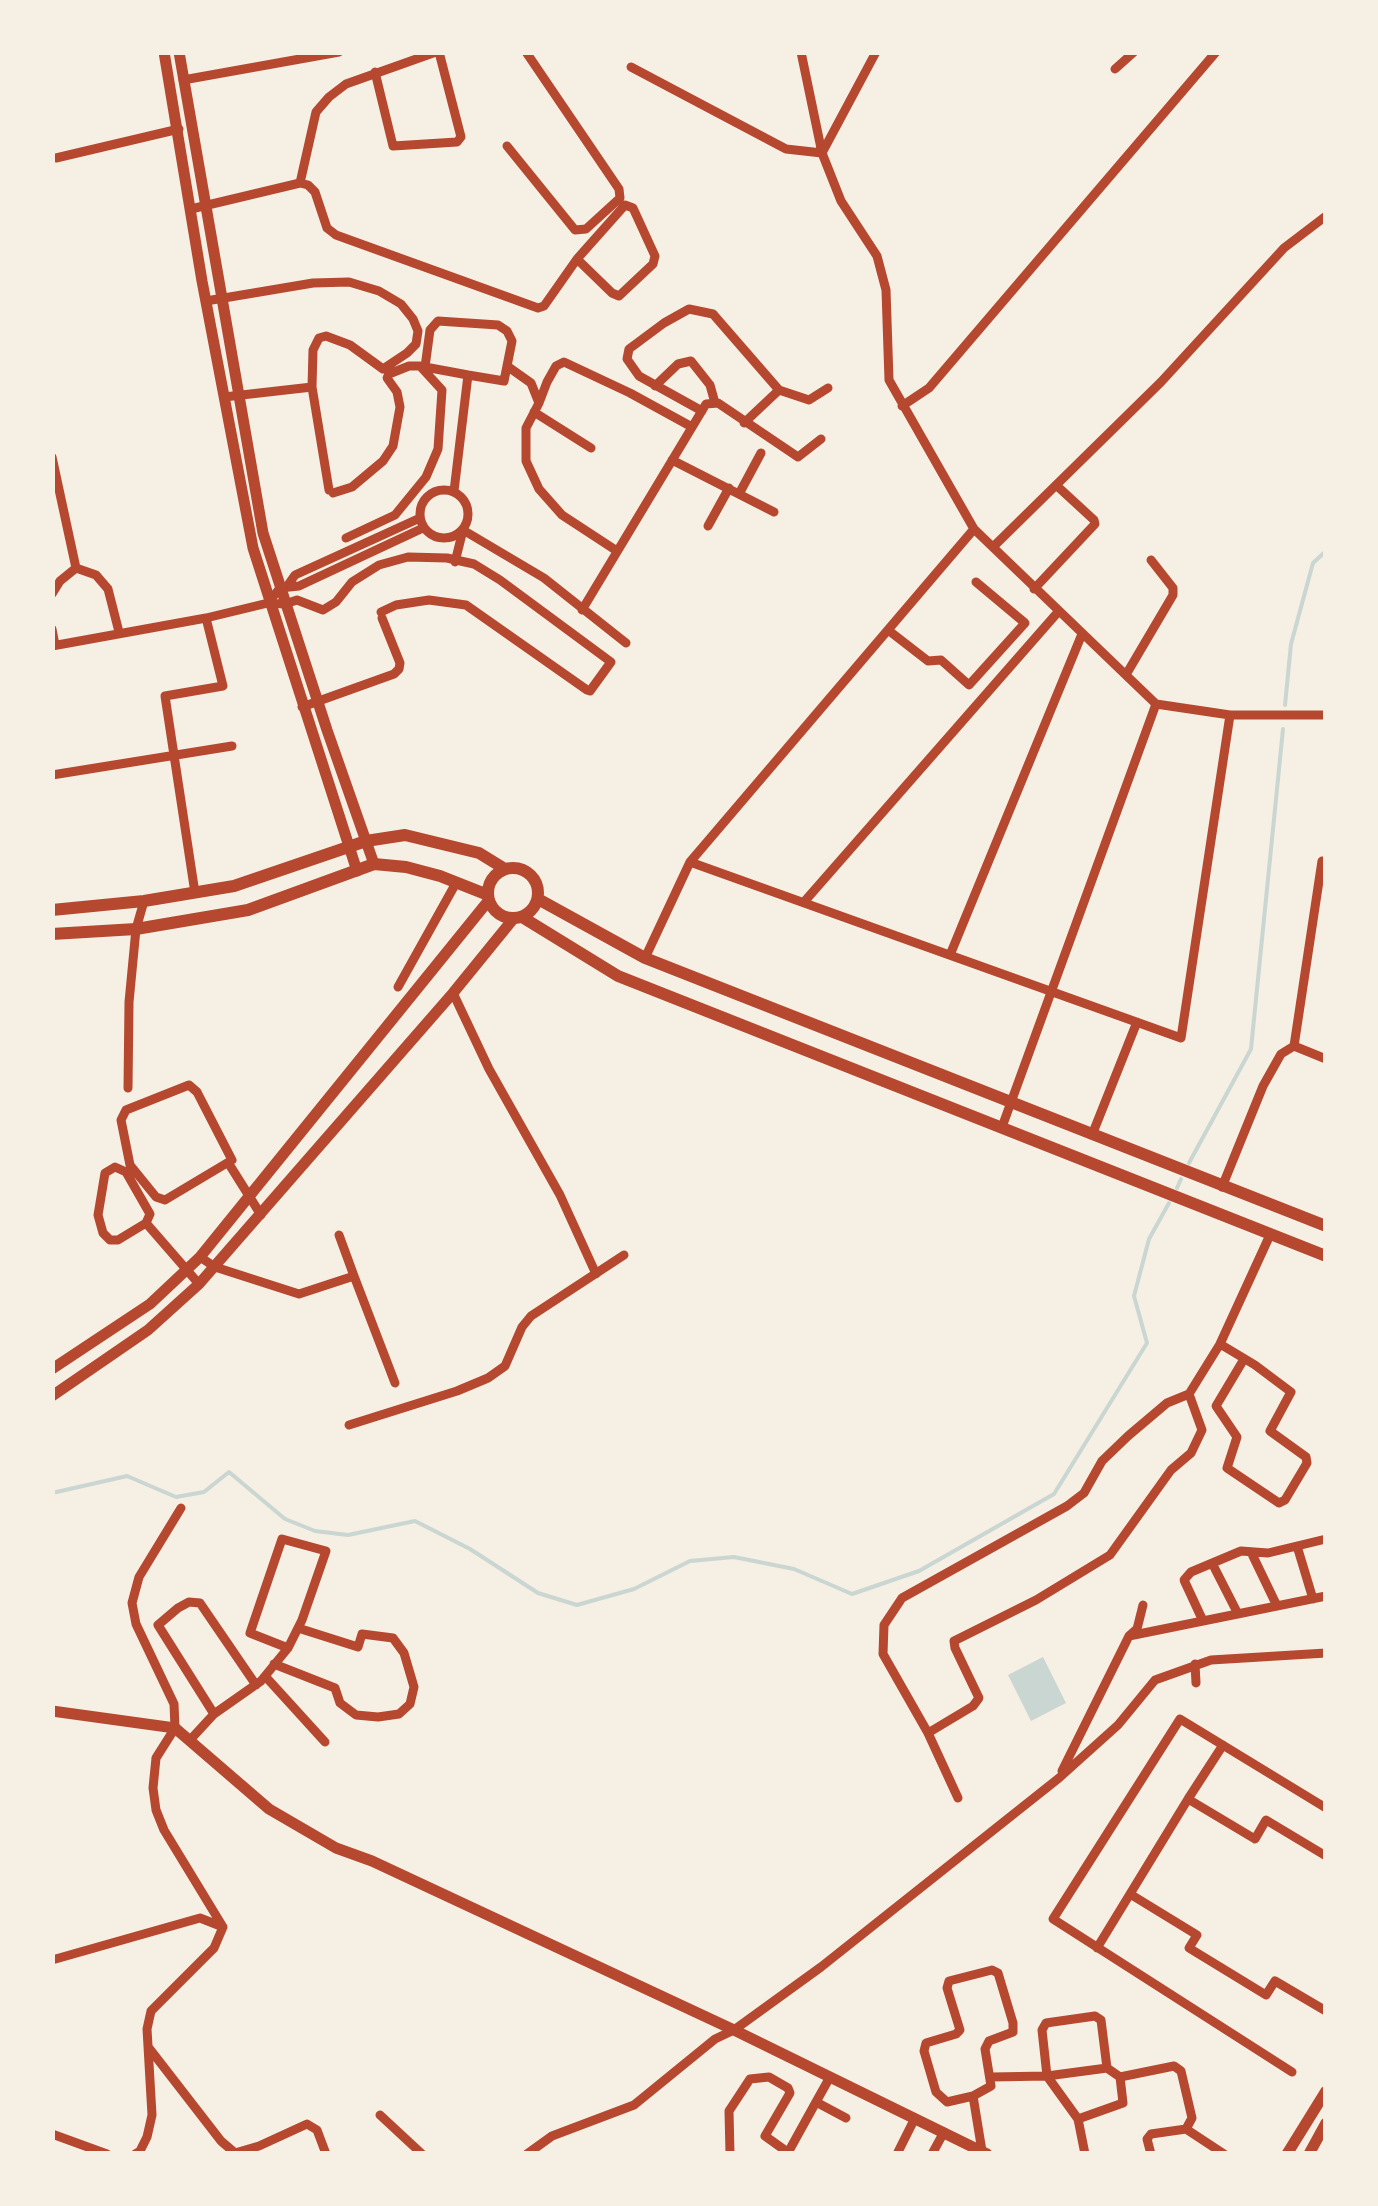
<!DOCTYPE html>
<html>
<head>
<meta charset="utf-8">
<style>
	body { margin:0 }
	#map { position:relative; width:1378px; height:2206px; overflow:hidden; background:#f6efe4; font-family:"Fira Sans Condensed",sans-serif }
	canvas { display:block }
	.frame { position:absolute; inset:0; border:55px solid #f6efe4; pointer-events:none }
</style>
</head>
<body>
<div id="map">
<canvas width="1378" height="2206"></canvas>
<div class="frame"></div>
</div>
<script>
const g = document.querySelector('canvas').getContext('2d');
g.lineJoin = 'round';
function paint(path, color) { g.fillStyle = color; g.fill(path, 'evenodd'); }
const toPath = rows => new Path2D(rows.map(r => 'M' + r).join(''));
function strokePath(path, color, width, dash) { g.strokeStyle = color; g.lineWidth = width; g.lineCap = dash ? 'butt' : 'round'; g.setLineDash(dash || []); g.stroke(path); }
paint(toPath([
	[1043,1657,1066,1703,1031,1721,1008,1675]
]), '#c9d6d2');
strokePath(toPath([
	[1285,705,1291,644,1313,563,1326,551],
	[1189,1163,1251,1049,1283,729],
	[1177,1188,1181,1179],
	[52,1493,127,1476,176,1497,204,1492,229,1472,285,1519,315,1531,348,1535,415,1521,470,1549,538,1593,577,1605,634,1589,690,1561,734,1557,794,1569,852,1594,919,1571,1054,1494,1147,1343,1134,1296,1149,1239,1169,1203]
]), '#c9d6d2', 4);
strokePath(toPath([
	[631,67,786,149,822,153],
	[1115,69,1134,52],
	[375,72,393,146,457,142,461,137,439,52],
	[183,80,339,52],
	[507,146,575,230,586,229,620,198,619,189,526,52],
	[822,153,876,52],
	[56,158,179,129],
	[300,183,316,112,329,97,346,84,436,52],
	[191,209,300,183,308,185,315,192,327,228,336,235,538,308,544,306,577,259,612,293,619,296,653,264,655,256,633,208,625,205,577,259],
	[206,301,313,283,349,282,379,291,401,304,413,319,418,331,416,344,407,353,383,369,350,345,326,336,319,338,313,350,312,387,329,490],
	[507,366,531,383,539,403,526,428,526,461,539,489,562,515,617,551],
	[655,386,678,364,691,361,710,385,715,403],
	[224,397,312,387],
	[539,403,547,382,556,366,564,362,630,393,692,427],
	[902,406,929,388,1216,52],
	[702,411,639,376,627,359,629,349,664,323,689,309,713,314,779,390,809,400,828,388],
	[534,412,591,448],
	[744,423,779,390],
	[52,457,76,568,96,575,108,589,119,632],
	[672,460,774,512],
	'420 514a24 24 0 1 1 48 0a24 24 0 1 1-48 0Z',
	[454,491,468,375,504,381,512,341,507,331,498,325,438,321,430,330,425,367,468,375],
	[333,493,352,487,383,461,393,446,400,407,397,392,387,378,389,374,409,366,420,366,442,390,438,449,426,477,395,515,346,538],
	[739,494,761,453],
	[708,526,729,488],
	[993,547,1161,382,1284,248,1326,216],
	[455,562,463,530,544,578,626,643],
	[288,585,295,575,420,518],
	[1034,589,1095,524,1094,520,1056,485],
	[52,594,60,581,76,568],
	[268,603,285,604,297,600,323,610,336,602,352,582,379,565,408,557,447,558,474,564,500,580,611,662,590,691,587,690,466,605,429,600,396,605,381,612],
	[582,610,706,404,718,403,798,457,821,439],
	[52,629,55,645],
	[888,630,928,661,941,660,969,685,1025,623,976,582],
	[52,646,206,618,268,603,280,588,299,586,423,528],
	[1127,673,1173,595,1173,588,1151,560],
	[302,707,394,674,399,669,400,663,382,618],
	[1230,715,1326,715],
	[52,775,232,746],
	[690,862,1181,1038,1230,715,1156,704,974,529,889,380,886,290,877,256,841,201,822,153,801,52],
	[195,893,165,696,223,686,206,618],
	[804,902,1058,612],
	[950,955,1082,634],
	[645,958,690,862,974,529],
	[398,987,456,883],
	[453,993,489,1069,560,1195,596,1274],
	[1294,1046,1326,1059],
	[189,1085,197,1092,232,1160,165,1200,156,1197,130,1165,121,1120,126,1110,189,1085],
	[128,1088,129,1002,136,929,144,901],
	[1002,1127,1156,704],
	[1092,1135,1137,1022],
	[229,1164,261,1215],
	[1222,1187,1263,1086,1281,1054,1294,1046,1322,861],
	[146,1223,118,1240,110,1240,103,1233,98,1215,105,1173,115,1167,126,1172,150,1214,146,1223,199,1284],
	[339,1235,354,1276],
	[200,1257,215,1267,299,1294,354,1276,395,1383],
	[1220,1344,1255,1365,1291,1392,1270,1431,1306,1457,1307,1463,1285,1500,1279,1503,1227,1468,1237,1437,1216,1406,1244,1359],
	[349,1425,457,1391,488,1378,505,1366,522,1327,531,1316,624,1255],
	[1297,1546,1313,1599],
	[1251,1552,1277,1606],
	[1212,1563,1238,1614],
	[1203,1621,1184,1580,1191,1572,1241,1551,1268,1553,1326,1539],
	[1129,1636,1326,1596],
	[274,1664,335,1688,340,1703,356,1715,378,1717,399,1714,410,1704,414,1687,404,1653,393,1638,362,1634,358,1647,298,1628],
	[1195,1664,1196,1683],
	[265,1676,325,1742],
	[214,1714,158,1625,178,1608,189,1602,200,1603,256,1685],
	[928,1733,973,1706,979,1698,955,1648,954,1641,1036,1600,1110,1555,1171,1470,1191,1453,1202,1430,1189,1394,1220,1344,1270,1235],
	[190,1740,214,1714,261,1681,288,1648,302,1620,326,1551,282,1539,250,1633,288,1648],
	[1062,1771,1129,1636,1137,1629,1143,1605],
	[958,1798,928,1733,883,1654,884,1625,902,1598,1067,1506,1084,1493,1102,1461,1128,1436,1167,1403,1189,1394],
	[1188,1799,1223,1745],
	[1326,1856,1266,1820,1255,1839,1188,1799,1130,1894,1197,1935,1189,1948,1266,1995,1275,1981,1326,2011],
	[1097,1948,1130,1894],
	[52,1960,200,1918,223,1927,164,1830,156,1810,153,1788,156,1758,175,1728,174,1704,136,1624,132,1603,139,1577,181,1508],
	[149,2048,221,2141,235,2153,259,2146,307,2124,317,2130,326,2154],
	[1107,2068,1101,2020,1095,2016,1046,2023,1042,2030,1047,2076,1107,2068,1120,2077],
	[1292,2072,1053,1919,1180,1719,1326,1808],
	[992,2077,1047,2076,1078,2119,1085,2154],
	[973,2096,991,2086,985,2049,989,2041,1013,2032,1013,2023,998,1973,992,1970,949,1981,947,1988,960,2030,956,2034,926,2043,924,2051,936,2092,947,2102,973,2096,982,2151],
	[816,2102,830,2077],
	[380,2115,422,2154],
	[1078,2119,1123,2103,1120,2077,1174,2066,1181,2071,1192,2118,1186,2129,1151,2134,1147,2139,1151,2154],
	[1186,2129,1224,2154],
	[52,2134,107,2154],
	[135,2154,140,2151,147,2137,152,2115,147,2029,151,2011,214,1948,223,1927],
	[527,2154,552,2136,634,2105,715,2039,734,2030,821,1967,1059,1778,1118,1725,1155,1680,1211,1660,1326,1653],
	[730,2154,729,2111,750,2079,769,2077,788,2088,790,2093,765,2136,786,2151,790,2149,816,2102,846,2118],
	[897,2154,915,2118],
	[932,2154,944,2132]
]), '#b5482f', 9);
strokePath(toPath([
	[164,52,202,281,253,548,357,871],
	[179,52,263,533,327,730,374,864],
	[52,1369,150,1304,200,1257,489,900],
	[52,1396,148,1330,199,1284,453,993,514,918],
	[52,1711,175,1728,269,1809,336,1848,372,1861,734,2030,987,2154],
	[1287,2154,1326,2091],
	[1309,2154,1326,2123]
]), '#b5482f', 11);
strokePath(toPath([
	'488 893a25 25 0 1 1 50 0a25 25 0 1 1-50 0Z',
	[538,899,645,958,1326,1226],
	[52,910,144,901,234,886,366,841,405,835,479,853,505,869],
	[522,917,618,976,1326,1256],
	[52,934,136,929,248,910,374,864,406,867,440,876,488,895]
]), '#b5482f', 12);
</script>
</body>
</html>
